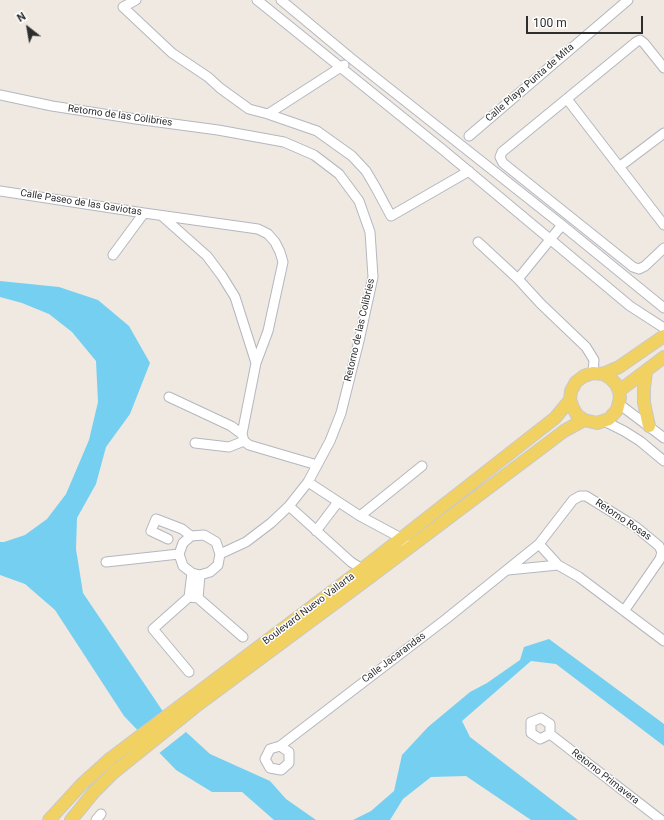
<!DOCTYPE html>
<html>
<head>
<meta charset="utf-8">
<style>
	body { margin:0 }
	#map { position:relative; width:664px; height:820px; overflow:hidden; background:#efe9e1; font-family:Roboto,sans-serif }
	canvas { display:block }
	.north { position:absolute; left:8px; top:8px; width:40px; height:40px; -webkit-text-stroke:3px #fff; paint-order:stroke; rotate:329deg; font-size:11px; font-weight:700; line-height:16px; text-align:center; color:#2e2e2e }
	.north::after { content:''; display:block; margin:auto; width:14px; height:18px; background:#2e2e2e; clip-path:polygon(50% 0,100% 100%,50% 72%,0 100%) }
	.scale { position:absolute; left:526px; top:16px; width:117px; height:18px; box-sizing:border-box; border:2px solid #2e2e2e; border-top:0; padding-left:5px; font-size:12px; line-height:14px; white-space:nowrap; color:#2e2e2e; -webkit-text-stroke:3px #fff; paint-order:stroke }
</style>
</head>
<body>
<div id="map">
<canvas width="664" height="820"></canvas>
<div class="north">N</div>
<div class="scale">100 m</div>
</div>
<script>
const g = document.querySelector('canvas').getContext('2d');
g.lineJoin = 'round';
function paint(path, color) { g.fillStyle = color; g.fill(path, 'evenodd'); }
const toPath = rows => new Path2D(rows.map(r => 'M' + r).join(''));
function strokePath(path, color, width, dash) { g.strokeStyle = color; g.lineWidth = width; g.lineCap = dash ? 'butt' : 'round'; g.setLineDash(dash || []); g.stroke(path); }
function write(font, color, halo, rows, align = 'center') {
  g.font = font + ' Roboto,sans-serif'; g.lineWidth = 3; g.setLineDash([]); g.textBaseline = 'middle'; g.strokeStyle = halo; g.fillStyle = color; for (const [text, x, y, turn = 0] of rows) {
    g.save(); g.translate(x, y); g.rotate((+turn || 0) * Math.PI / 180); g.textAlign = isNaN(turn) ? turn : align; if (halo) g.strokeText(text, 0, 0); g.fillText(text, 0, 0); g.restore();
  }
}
paint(toPath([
	[0,281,59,287,98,300,129,326,150,363,130,414,106,447,96,484,77,518,76,549,83,593,162,710,210,754,270,781,286,799,316,820,274,820,242,792,212,792,176,770,124,716,55,610,25,584,0,575,0,542,4,542,25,535,47,519,66,494,89,440,98,402,96,361,72,332,49,314,22,303,0,297],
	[549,639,664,724,664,746,556,664,531,661,462,721,470,737,578,820,531,820,466,776,431,777,403,799,390,820,353,820,371,811,394,791,402,755,428,727,470,692,487,683,520,660,524,647]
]), '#75cff0');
paint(toPath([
	[179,723,186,732,158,754,144,739]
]), '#efe9e1');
const minor = toPath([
	[136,0,123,7,172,53,208,77,220,88,249,109,268,114,317,131,352,156,366,171,376,188,391,216,469,171],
	[257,0,442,149,630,306,664,328],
	[281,0,352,59,562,225,664,308],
	[664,68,644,43,640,40,636,42,502,152,500,157,503,163,633,267,639,269,645,266,664,248],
	[0,95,52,106,136,119,218,130,284,142,314,155,339,174,359,201,370,232,373,277,359,341,341,413,330,441,308,482,289,506,271,523,246,542,220,554,218,565,210,572,200,575,192,573,183,566,179,554,183,543,191,536,204,535,216,542,220,554],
	[567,99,664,225],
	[268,114,344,65],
	[469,136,628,0],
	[619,167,664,133],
	[0,191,144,213,258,229,268,234,275,242,280,252,283,262,268,331,256,363,242,434,244,441,249,445,317,465],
	[162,216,207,256,222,276,235,297,256,363],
	[478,242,518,279,541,304,586,347,594,360,593,373],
	[113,255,144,213],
	[518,279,562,225],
	[169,397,231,426,242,434],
	[619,404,664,438],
	[604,421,624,431,640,441,664,461],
	[195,443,229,447,244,441],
	[308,482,360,516,401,538,405,543],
	[289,506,351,562,362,569,366,574],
	[360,516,422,466],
	[316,531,338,502],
	[168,539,151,531,156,519,182,529,191,536],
	[539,544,558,565,579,577,664,641],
	[106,562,179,554],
	[508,570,558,565],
	[189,597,198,598,243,637],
	[198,598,200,575],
	[189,672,153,629,189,597,192,573],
	[541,718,550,724,550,734,540,739,531,733,531,722,541,718],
	[550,734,661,820],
	[280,746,289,752,289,763,281,770,270,768,265,759,270,749,280,746,446,619,539,544,573,500,580,496,586,496,636,527,659,546,662,552,660,559,624,611],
	[96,820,101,814]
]);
const major = toPath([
	[646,372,644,388,644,403,649,426],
	[603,374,619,367,664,336],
	[619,391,664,357],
	[49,820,82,784,111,758,362,569,555,418,570,400],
	[71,820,94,792,113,773,195,707,369,578,564,431,584,420,597,423,609,419,617,410,620,398,619,391,616,384,610,378,603,374,593,373,584,376,576,382,571,391,570,400,573,408,577,415,584,420]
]);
strokePath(minor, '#b4b7c1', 11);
strokePath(major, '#c9c9c9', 14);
strokePath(minor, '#fff', 9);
strokePath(major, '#f2d163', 12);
write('10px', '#2e2e2e', '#fff', [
	["Calle Playa Punta de Mita",530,83,-41],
	["Retorno de las Colibries",120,116,8],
	["Calle Paseo de las Gaviotas",81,203,9],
	["Retorno de las Colibries",360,330,-77],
	["Retorno Rosas",623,520,34],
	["Boulevard Nuevo Vallarta",309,609,-37],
	["Calle Jacarandas",394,658,-37],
	["Retorno Primavera",605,777,38]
]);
</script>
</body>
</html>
